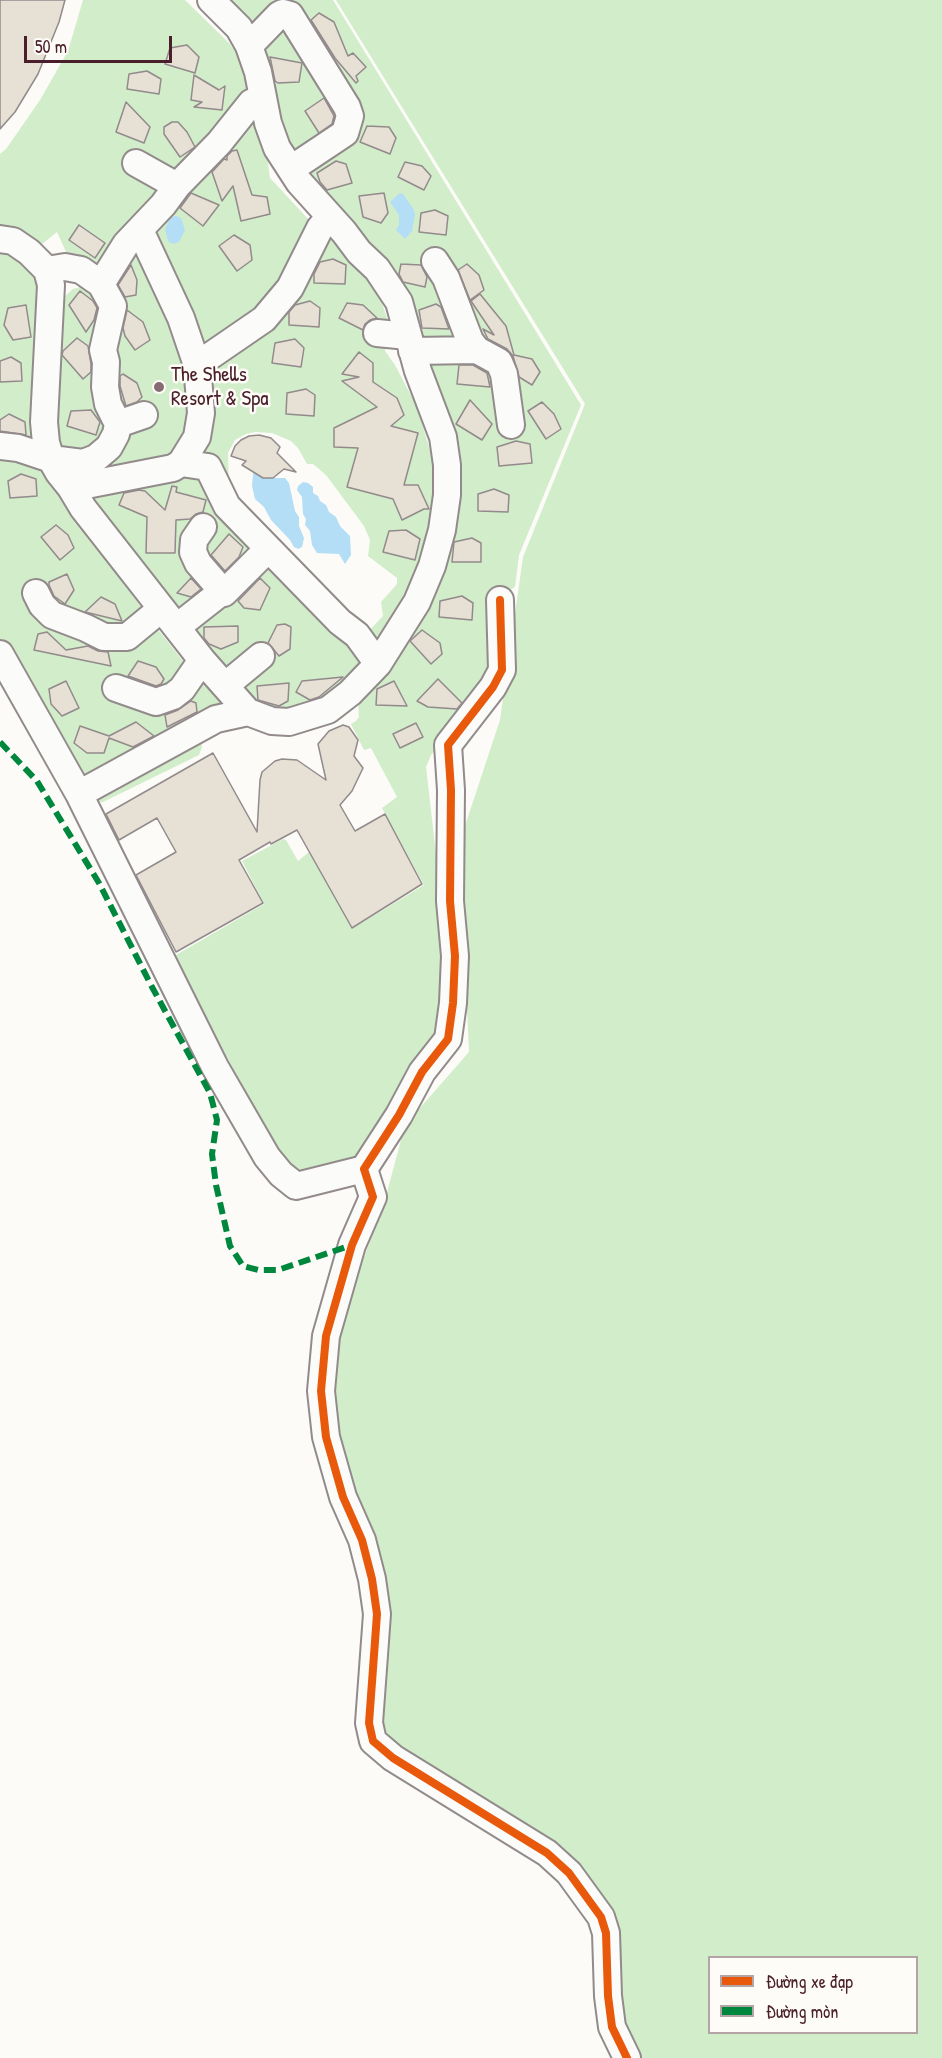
<!DOCTYPE html>
<html>
<head>
<meta charset="utf-8">
<style>
	body { margin:0 }
	#map { position:relative; width:942px; height:2058px; overflow:hidden; background:#fcfbf8; font-family:"Patrick Hand",sans-serif }
	canvas { display:block }
	.legend { position:absolute; left:708px; top:1956px; width:210px; height:78px; box-sizing:border-box; background:#fdfcf7; border:2px solid #b5a4a5; margin:0; padding:8px 10px; list-style:none; font-size:18px; color:#4a1f2b }
	.legend li { display:flex; align-items:center; gap:12px; height:30px }
	.legend b { width:30px; border:2px solid #b5a4a5 }
	.scale { position:absolute; left:24px; top:36px; width:148px; height:27px; box-sizing:border-box; border:3px solid #4a1f2b; border-top:0; padding-left:8px; font-size:18px; line-height:21px; white-space:nowrap; color:#4a1f2b; -webkit-text-stroke:4px #fdfcf7; paint-order:stroke }
</style>
</head>
<body>
<div id="map">
<canvas width="942" height="2058"></canvas>
<ul class="legend">
<li><b style="height:8px;background:#e8590c"></b>Đường xe đạp</li>
<li><b style="height:8px;background:#00873e"></b>Đường mòn</li>
</ul>
<div class="scale">50 m</div>
</div>
<script>
const g = document.querySelector('canvas').getContext('2d');
g.lineJoin = 'round';
function paint(path, color) { g.fillStyle = color; g.fill(path, 'evenodd'); }
const toPath = rows => new Path2D(rows.map(r => 'M' + r).join(''));
function strokePath(path, color, width, dash) { g.strokeStyle = color; g.lineWidth = width; g.lineCap = dash ? 'butt' : 'round'; g.setLineDash(dash || []); g.stroke(path); }
function write(font, color, halo, rows, align = 'center') {
  g.font = font + ' "Patrick Hand",sans-serif'; g.lineWidth = 5; g.setLineDash([]); g.textBaseline = 'middle'; g.strokeStyle = halo; g.fillStyle = color; for (const [text, x, y, turn = 0] of rows) {
    g.save(); g.translate(x, y); g.rotate((+turn || 0) * Math.PI / 180); g.textAlign = isNaN(turn) ? turn : align; if (halo) g.strokeText(text, 0, 0); g.fillText(text, 0, 0); g.restore();
  }
}
paint(toPath([
	[83,0,185,0,229,43,251,74,254,84,97,272,76,262,67,254,57,232,42,244,16,234,0,233,0,154,6,149,40,100,68,51],
	[213,0,333,0,581,405,519,555,515,587,493,600,497,668,469,710,431,755,426,767,439,880,445,1037,362,1165,291,1173,175,963,176,955,264,904,242,861,283,839,286,840,298,861,309,852,352,929,424,885,382,808,397,797,371,748,364,750,351,724,356,721,359,717,358,703,389,661,448,495,404,309,300,181,257,59],
	[336,0,942,0,942,2058,640,2058,626,2038,618,2004,618,1930,585,1871,382,1736,389,1617,346,1468,329,1390,347,1300,382,1211,405,1125,469,1052,459,844,500,720,523,557,585,404],
	[710,1958,916,1958,916,2032,710,2032],
	[257,114,267,156,270,178,310,221,261,319,201,354,155,236,154,222],
	[322,237,330,237,353,258,381,300,389,324,385,351,395,365,417,407,431,454,436,484,428,551,390,641,374,643,366,634,383,616,381,602,397,584,397,578,368,556,370,540,364,526,326,475,313,464,307,464,298,448,291,441,272,433,255,432,246,434,235,440,228,453,229,492,207,456,203,444,203,373],
	[3,252,19,255,32,266,45,294,53,479,96,546,153,623,197,679,226,704,201,736,202,747,199,755,103,802,90,802,0,650,0,253],
	[125,252,137,252,150,265,192,377,184,453,76,484,53,457,55,305,73,289,87,285],
	[195,466,370,658,346,690,292,717,249,710,86,497]
]), '#d2edc9');
paint(toPath([
	[400,193,403,194,414,210,415,215,412,231,405,239,396,230,399,225,399,215,390,202],
	[176,216,181,218,185,230,179,242,173,244,168,241,165,229,171,217],
	[256,470,263,478,285,478,289,483,295,511,299,517,299,526,304,538,302,547,298,549,294,547,290,540,271,520,264,507,255,499,252,486,253,474],
	[303,482,308,483,313,487,313,493,318,496,320,501,326,505,329,512,336,517,340,526,350,536,351,555,345,564,339,554,317,553,312,545,310,531,305,525,306,519,303,514,302,497,297,490,298,486]
]), '#b3def5');
const building = toPath([
	[0,0,65,0,59,22,38,74,15,112,0,129,0,0],
	[319,13,334,22,348,56,353,53,366,67,356,76,358,81,356,83,335,58,311,20,319,13],
	[187,45,199,57,195,73,165,64,170,48,187,45],
	[270,57,302,63,299,82,278,83,275,81,270,57],
	[147,71,161,79,159,94,127,89,129,74,147,71],
	[194,75,219,90,225,86,222,110,194,107,202,102,191,100,194,75],
	[324,98,334,116,332,124,319,133,305,111,324,98],
	[126,102,150,127,144,143,116,132,126,102],
	[172,122,178,122,187,132,195,147,180,157,164,134,164,127,172,122],
	[367,126,389,127,396,138,390,154,360,142,367,126],
	[237,150,252,195,267,197,270,214,241,221,233,186,222,201,212,172,224,159,227,160,227,156,232,151,237,150],
	[336,161,346,164,352,183,327,190,320,182,317,173,336,161],
	[405,162,422,166,431,176,424,190,398,177,405,162],
	[191,193,219,205,203,226,180,208,191,193],
	[384,193,388,213,381,223,363,217,359,196,384,193],
	[435,210,448,216,446,235,419,232,421,213,435,210],
	[79,225,105,243,95,258,69,240,79,225],
	[234,235,250,245,252,260,237,271,219,246,234,235],
	[333,259,346,265,345,284,314,283,314,274,320,262,333,259],
	[401,264,421,265,427,277,425,287,403,282,399,274,401,264],
	[467,264,479,275,484,290,470,300,458,270,467,264],
	[131,265,137,280,136,295,125,297,118,285,131,265],
	[80,291,93,301,97,308,94,320,86,332,69,305,80,291],
	[480,294,506,326,514,355,532,359,540,372,532,385,519,377,513,356,507,349,488,339,483,329,494,335,471,301,480,294],
	[310,301,320,308,319,327,289,325,289,312,295,305,310,301],
	[347,303,363,305,377,318,370,320,365,324,363,330,339,318,347,303],
	[436,304,441,307,449,329,422,328,419,310,436,304],
	[26,305,31,337,13,340,4,325,8,308,26,305],
	[127,310,143,322,150,340,135,350,125,336,123,328,127,310],
	[77,338,88,346,91,364,91,372,83,379,62,355,63,351,77,338],
	[295,339,304,348,301,367,272,363,275,343,295,339],
	[359,352,373,363,373,382,397,398,404,415,391,426,418,433,404,485,418,485,429,509,424,509,402,520,393,499,347,487,358,448,334,447,334,428,377,407,342,381,359,377,342,374,359,352],
	[11,357,21,363,22,381,0,382,0,361,11,357],
	[459,365,473,365,487,373,490,387,457,384,459,365],
	[123,374,137,383,142,397,137,402,126,406,120,386,120,376,123,374],
	[306,389,315,395,314,416,286,414,287,393,306,389],
	[470,400,492,424,482,440,456,424,470,400],
	[542,402,554,414,561,429,546,439,528,411,542,402],
	[91,410,100,422,96,435,67,426,71,411,91,410],
	[9,414,25,422,26,435,0,431,0,420,9,414],
	[259,435,271,438,280,447,277,453,296,472,284,469,273,478,263,478,242,465,246,461,231,456,235,446,241,440,249,436,259,435],
	[516,441,530,444,532,463,499,466,497,447,516,441],
	[21,474,36,479,37,496,10,498,8,481,21,474],
	[172,486,177,487,176,492,206,500,203,512,196,514,190,519,176,520,175,553,146,553,147,517,119,505,124,493,139,490,145,491,165,510,172,486],
	[494,489,509,495,508,512,478,511,478,494,494,489],
	[56,525,68,535,74,548,60,560,41,537,56,525],
	[406,530,420,539,415,560,383,552,389,531,406,530],
	[229,534,243,547,239,557,225,571,211,555,229,534],
	[472,538,481,543,481,562,452,562,454,542,472,538],
	[67,574,74,590,65,604,54,596,49,585,49,582,67,574],
	[191,578,201,589,191,597,177,593,191,578],
	[260,578,270,588,260,610,244,608,238,601,260,578],
	[462,596,473,603,472,620,439,617,440,601,462,596],
	[101,597,115,604,122,621,85,612,101,597],
	[285,624,291,627,290,649,279,656,268,643,277,625,285,624],
	[238,626,238,642,221,649,209,644,204,638,204,627,238,626],
	[422,630,440,643,442,654,431,664,410,641,422,630],
	[47,632,66,650,88,646,98,651,108,652,111,666,34,650,38,634,47,632],
	[138,661,156,667,164,679,161,684,156,686,128,676,138,661],
	[343,677,319,697,310,700,296,692,302,681,343,677],
	[438,679,462,703,457,709,428,707,417,701,438,679],
	[66,681,79,708,62,716,51,704,49,689,66,681],
	[394,681,407,706,376,705,377,689,394,681],
	[289,683,288,701,279,706,258,700,257,686,289,683],
	[191,701,196,703,197,712,167,727,165,715,178,710,191,701],
	[136,722,154,736,133,747,109,738,104,753,87,753,74,743,80,726,109,736,136,722],
	[416,723,423,737,400,748,393,734,416,723],
	[343,725,349,727,358,740,354,756,363,768,352,791,340,805,355,831,385,814,422,884,352,928,297,830,271,844,270,842,239,860,263,903,176,952,136,875,176,852,157,818,119,840,106,814,213,753,257,832,260,780,262,772,275,761,282,759,297,760,326,780,318,744,329,731,343,725]
]);
paint(building, '#e6e0d5');
strokePath(building, '#928a8b', 1.5);
const minor = toPath([
	[249,46,279,15,283,13,290,15,347,107,350,116,345,133,291,169],
	[136,163,177,186],
	[0,239,13,241,29,252,47,270,51,285,44,422,46,443,51,459,59,473,71,488,83,508,202,660,248,712,272,721,289,722,328,710,350,693,378,664,417,602,432,566,442,530,447,495,447,465,443,437,418,371,399,302,377,269,359,252,344,232,299,182,277,148,268,123,258,72,249,46,239,28,211,0],
	[435,261,446,278,470,341,477,350,499,362,504,374,511,425],
	[47,270,65,267,81,270,101,284,126,244,163,205,177,186,219,143,251,103,263,97],
	[377,333,408,336],
	[412,351,477,350],
	[197,365,264,319,290,288,320,228,330,217],
	[118,424,144,415],
	[0,446,18,448,51,459,83,463,96,458,109,447,116,434,118,424,108,404,105,387,106,362,103,350,113,306,101,284],
	[181,463,208,467,227,506,340,622,357,635,378,664],
	[71,488,173,468,181,463,197,437,201,413,197,365,181,318,140,230],
	[203,527,194,540,193,552,198,563,224,593],
	[36,593,42,605,52,615,86,628,104,637,127,637,161,609],
	[500,600,502,670,493,687,448,745,451,790,450,901,455,956,453,1003,448,1039,422,1072,399,1115,364,1169,373,1197,352,1245,326,1336,321,1391,326,1437,343,1497,362,1540,372,1579,377,1614,369,1723,373,1741,393,1758,547,1853,569,1873,601,1917,606,1933,608,1996,612,2027,627,2058],
	[177,627,219,594,224,593,267,550],
	[0,654,79,794,215,1067,267,1157,281,1174,296,1186,364,1169],
	[226,685,261,656],
	[116,688,156,702,173,696,182,689,202,660],
	[79,794,216,719,248,712]
]);
strokePath(minor, '#928a8b', 30);
strokePath(minor, '#fbfbf9', 26);
strokePath(toPath([
	[0,742,37,781,99,883,152,987,210,1093,217,1120,212,1154,216,1185,230,1246,243,1266,258,1270,278,1270,352,1245]
]), '#00873e', 6, [12, 6]);
strokePath(toPath([
	[500,600,502,670,493,687,448,745,451,790,450,901,455,956,453,1003,448,1039,422,1072,399,1115,364,1169,373,1197,352,1245,326,1336,321,1391,326,1437,343,1497,362,1540,372,1579,377,1614,369,1723,373,1741,393,1758,547,1853,569,1873,601,1917,606,1933,608,1996,612,2027,627,2058]
]), '#e8590c', 8);
for (const [x, y, r, color] of [
	[159,387,6,"#886c73"]
]) { const dot = new Path2D(); dot.arc(x, y, r, 0, 2 * Math.PI); g.fillStyle = color; g.fill(dot); strokePath(dot, '#fdfcf7', 2); }
write('21px', '#4a1f2b', '#fdfcf7', [
	["The Shells",171,375],
	["Resort & Spa",171,399]
], 'left');
</script>
</body>
</html>
